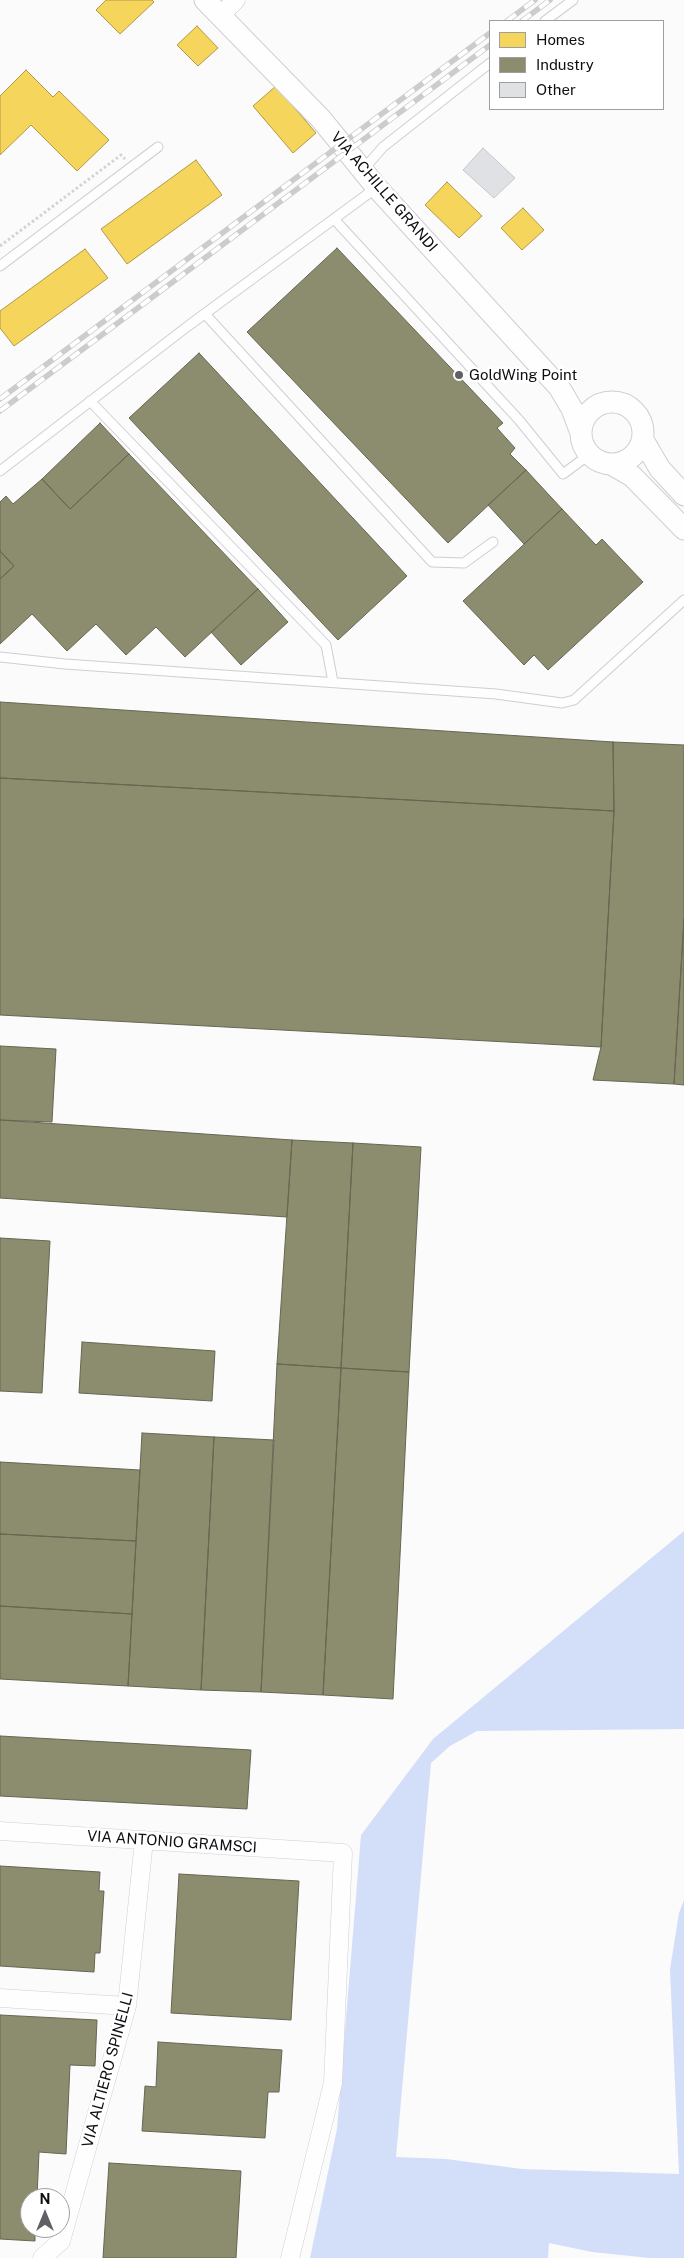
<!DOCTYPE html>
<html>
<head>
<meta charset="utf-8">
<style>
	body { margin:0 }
	#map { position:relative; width:684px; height:2258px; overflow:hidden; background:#fbfbfc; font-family:"Public Sans",sans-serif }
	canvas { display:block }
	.legend { position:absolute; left:489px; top:20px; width:175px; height:90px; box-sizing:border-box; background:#fff; border:1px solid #9e9fa0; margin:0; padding:6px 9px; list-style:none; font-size:15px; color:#0c0e12 }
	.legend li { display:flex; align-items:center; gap:10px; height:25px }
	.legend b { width:25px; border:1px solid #9e9fa0 }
	.north { position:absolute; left:20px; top:2188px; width:50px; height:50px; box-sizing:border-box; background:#fff; border:1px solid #9e9fa0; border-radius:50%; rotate:0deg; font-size:14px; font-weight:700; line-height:20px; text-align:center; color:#0c0e12 }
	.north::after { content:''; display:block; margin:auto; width:18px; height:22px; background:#606164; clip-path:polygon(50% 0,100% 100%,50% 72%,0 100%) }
</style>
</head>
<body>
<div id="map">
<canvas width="684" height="2258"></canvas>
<ul class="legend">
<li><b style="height:14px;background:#f6d55c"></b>Homes</li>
<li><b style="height:14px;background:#8c8c6e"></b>Industry</li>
<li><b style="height:14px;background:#e0e1e4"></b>Other</li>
</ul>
<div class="north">N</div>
</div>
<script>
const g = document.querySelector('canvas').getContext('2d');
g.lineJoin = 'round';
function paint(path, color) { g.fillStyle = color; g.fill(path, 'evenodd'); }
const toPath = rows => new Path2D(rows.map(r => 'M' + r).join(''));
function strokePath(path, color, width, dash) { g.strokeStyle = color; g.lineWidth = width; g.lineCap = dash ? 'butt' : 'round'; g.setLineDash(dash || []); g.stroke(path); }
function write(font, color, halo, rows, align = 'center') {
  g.font = font + ' "Public Sans",sans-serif'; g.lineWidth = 5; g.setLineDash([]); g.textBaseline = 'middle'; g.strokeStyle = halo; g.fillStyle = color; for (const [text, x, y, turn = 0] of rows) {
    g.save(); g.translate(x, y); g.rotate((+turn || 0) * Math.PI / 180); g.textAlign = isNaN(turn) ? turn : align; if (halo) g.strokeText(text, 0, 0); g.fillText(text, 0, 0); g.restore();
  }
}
paint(toPath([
	[684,1531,684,1729,477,1731,450,1746,431,1763,396,2157,446,2159,522,2169,679,2174,670,1969,679,1913,684,1900,684,2258,650,2258,592,2252,549,2243,548,2258,310,2258,337,2129,361,1835,433,1739]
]), '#d3def9');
const homes = toPath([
	[106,0,152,0,154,2,120,34,96,10,106,0],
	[197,26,218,48,198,66,177,45,197,26],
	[26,70,53,97,59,91,109,140,77,171,31,125,0,155,0,96,26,70],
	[276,86,316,133,293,153,253,106,276,86],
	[196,160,222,195,127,264,101,229,196,160],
	[447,182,482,216,459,238,425,205,447,182],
	[523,208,544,230,522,250,501,228,523,208],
	[85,249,108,278,14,346,0,328,0,311,85,249]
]);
paint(homes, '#f6d55c');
strokePath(homes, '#b09946', 1);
const industry = toPath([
	[337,248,503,423,497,428,515,448,510,454,526,470,448,543,247,332,337,248],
	[199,353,407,576,338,640,129,418,199,353],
	[100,423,129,454,70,509,42,479,100,423],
	[129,454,258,589,185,657,156,627,126,655,96,624,67,651,32,614,0,644,0,579,14,566,0,551,0,502,6,496,13,504,42,479,70,509,129,454],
	[526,470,562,509,524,544,488,505,526,470],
	[562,509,596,545,602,539,643,582,548,670,534,655,524,665,463,601,562,509],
	[0,551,14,566,0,579,0,551],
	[258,589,288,622,241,665,211,632,258,589],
	[0,702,613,742,614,811,0,778,0,702],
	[613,742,684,745,684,919,674,1084,593,1080,601,1047,614,811,613,742],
	[0,778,614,811,601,1047,0,1015,0,778],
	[684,919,684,1085,674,1084,684,919],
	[0,1046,56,1049,52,1122,0,1120,0,1046],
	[0,1120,292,1140,287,1217,0,1198,0,1120],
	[292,1140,353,1143,341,1368,277,1364,292,1140],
	[353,1143,421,1147,409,1372,341,1368,353,1143],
	[0,1238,50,1241,42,1393,0,1391,0,1238],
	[82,1342,215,1351,212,1401,79,1393,82,1342],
	[277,1364,341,1368,323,1695,261,1692,277,1364],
	[341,1368,409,1372,393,1699,323,1695,341,1368],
	[142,1433,214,1437,201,1690,128,1686,142,1433],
	[214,1437,274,1440,261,1692,201,1690,214,1437],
	[0,1462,140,1470,136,1541,0,1534,0,1462],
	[0,1534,136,1541,132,1614,0,1606,0,1534],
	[0,1606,132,1614,128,1686,0,1679,0,1606],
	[0,1736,251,1750,247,1809,0,1796,0,1736],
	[0,1866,100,1872,99,1891,104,1891,100,1953,95,1953,94,1972,0,1966,0,1866],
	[179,1874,299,1881,291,2020,171,2013,179,1874],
	[0,2015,97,2020,95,2066,70,2065,66,2154,39,2152,37,2198,30,2198,30,2228,35,2228,35,2241,0,2239,0,2015],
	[158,2042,282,2050,279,2092,268,2092,265,2138,142,2131,145,2086,156,2087,158,2042],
	[109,2163,241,2171,236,2258,103,2258,109,2163]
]);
paint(industry, '#8c8c6e');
strokePath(industry, '#666652', 1);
const building = toPath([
	[483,148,515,178,494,198,463,170,483,148]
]);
paint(building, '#e0e1e4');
strokePath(building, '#c6c7c9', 1);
const service = toPath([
	[545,21,573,0],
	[363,170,383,147,490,63],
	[334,219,519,420,563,474,590,454],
	[0,266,158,147],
	[205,314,432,562,464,563,493,542],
	[90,401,326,645,333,682],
	[0,471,188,326,376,188],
	[0,657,65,664,496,694,562,703,574,700,684,600]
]);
const minor = toPath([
	[221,15,236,0],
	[0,1831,343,1853,333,2083,290,2258],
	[0,1998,127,2006],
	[42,2258,61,2241,127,2006,144,1840]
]);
const tertiary = toPath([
	[205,0,321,119,377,188,559,387,572,409,581,433],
	'581 433a31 31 0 1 1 62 0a31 31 0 1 1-62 0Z',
	[643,440,660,469,684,495],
	[611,464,632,476,684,529]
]);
strokePath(service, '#cecfd2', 11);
strokePath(minor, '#cecfd2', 19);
strokePath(tertiary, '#cecfd2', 23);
strokePath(toPath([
	[0,246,121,155,125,159]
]), '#d3d3d3', 3, [2.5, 2.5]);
strokePath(service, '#fefeff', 9);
strokePath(minor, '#fefeff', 18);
strokePath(tertiary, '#fefeff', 21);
const rail = toPath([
	[507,21,535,0],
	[522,21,550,0],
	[0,399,490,33],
	[0,411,490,45]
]);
strokePath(rail, '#ccc', 5.5);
strokePath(rail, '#fff', 4, [11]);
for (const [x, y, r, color] of [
	[459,375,5,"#606164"]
]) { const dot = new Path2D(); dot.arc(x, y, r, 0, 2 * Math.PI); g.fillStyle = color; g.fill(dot); strokePath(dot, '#fff', 2); }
write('15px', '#0c0e12', '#fff', [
	["VIA ACHILLE GRANDI",384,192,49],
	["VIA ANTONIO GRAMSCI",172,1842,4],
	["VIA ALTIERO SPINELLI",108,2070,-75]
]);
write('15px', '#0c0e12', '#fff', [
	["GoldWing Point",469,375]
], 'left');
</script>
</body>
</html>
